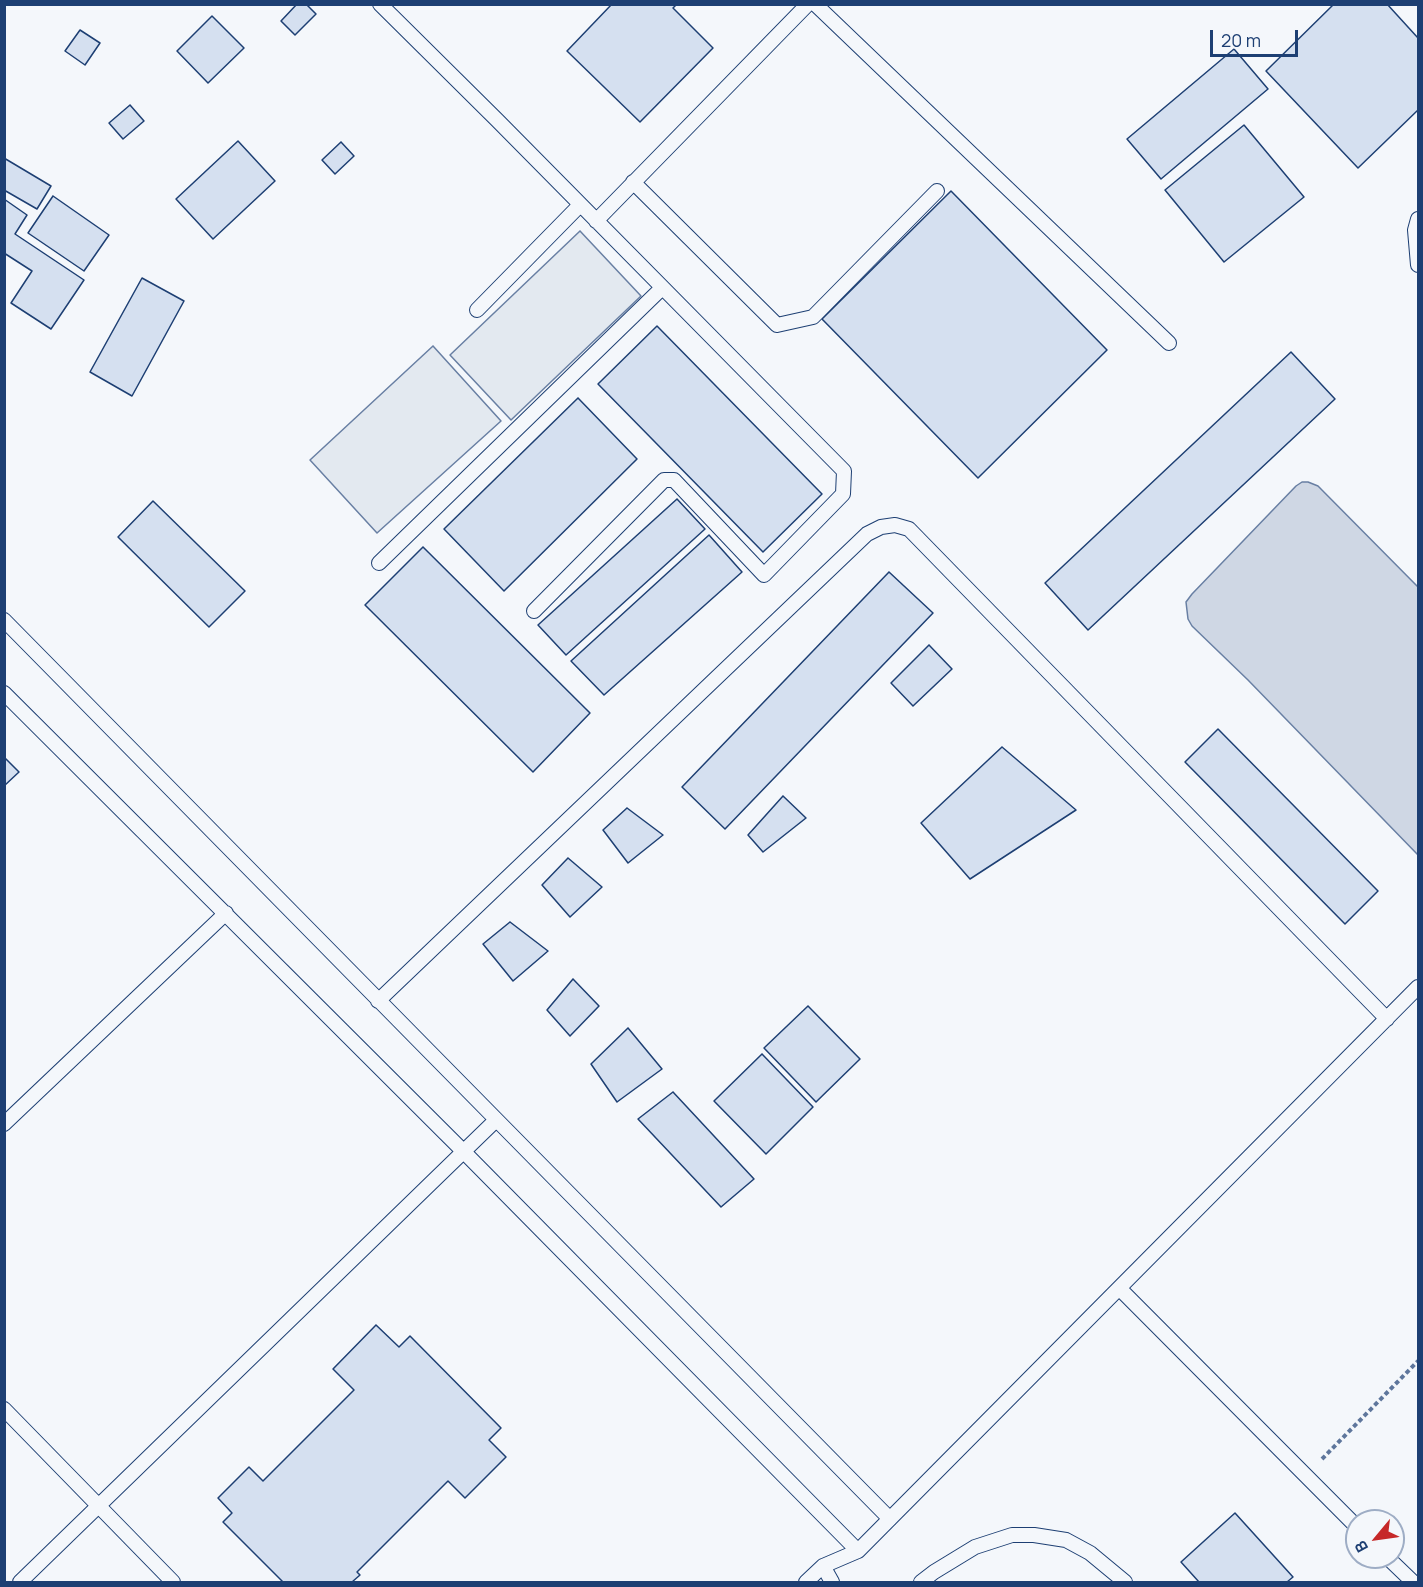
<!DOCTYPE html>
<html>
<head>
<meta charset="utf-8">
<style>
	body { margin:0 }
	#map { position:relative; width:1423px; height:1587px; overflow:hidden; background:#f4f7fb; font-family:Manrope,sans-serif }
	canvas { display:block }
	.frame { position:absolute; inset:0; border:6px solid #1d3f73; pointer-events:none }
	.north { position:absolute; left:1345px; top:1509px; width:60px; height:60px; box-sizing:border-box; background:#f4f7fb; border:2px solid #9eadc5; border-radius:50%; rotate:241deg; font-size:16px; font-weight:700; line-height:24px; text-align:center; color:#1d3f73 }
	.north::after { content:''; display:block; margin:auto; width:21px; height:27px; background:#c62828; clip-path:polygon(50% 0,100% 100%,50% 72%,0 100%) }
	.scale { position:absolute; left:1210px; top:30px; width:88px; height:27px; box-sizing:border-box; border:3px solid #1d3f73; border-top:0; padding-left:8px; font-size:18px; line-height:21px; white-space:nowrap; color:#1d3f73; -webkit-text-stroke:4px #f4f7fb; paint-order:stroke }
</style>
</head>
<body>
<div id="map">
<canvas width="1423" height="1587"></canvas>
<div class="frame"></div>
<div class="north">B</div>
<div class="scale">20 m</div>
</div>
<script>
const g = document.querySelector('canvas').getContext('2d');
g.lineJoin = 'round';
function paint(path, color) { g.fillStyle = color; g.fill(path, 'evenodd'); }
const toPath = rows => new Path2D(rows.map(r => 'M' + r).join(''));
function strokePath(path, color, width, dash) { g.strokeStyle = color; g.lineWidth = width; g.lineCap = dash ? 'butt' : 'round'; g.setLineDash(dash || []); g.stroke(path); }
const green = toPath([
	[580,231,641,296,511,420,450,355,580,231],
	[433,346,501,421,377,533,310,460,433,346]
]);
paint(green, '#e3e9f0');
strokePath(green, '#687fa3', 1.5);
const water = toPath([
	[1302,482,1308,482,1318,486,1418,587,1418,855,1248,680,1192,626,1188,619,1186,602,1192,594,1296,486,1302,482]
]);
paint(water, '#cfd7e4');
strokePath(water, '#687fa3', 1.5);
const building = toPath([
	[297,4,306,4,316,14,295,35,281,21,297,4],
	[612,4,677,4,673,8,713,48,640,122,567,51,612,4],
	[1334,4,1387,4,1418,38,1418,110,1358,168,1266,71,1334,4],
	[212,16,244,48,208,83,177,51,212,16],
	[80,30,100,43,85,65,65,51,80,30],
	[1234,49,1268,89,1161,179,1127,139,1234,49],
	[130,105,144,121,123,139,109,123,130,105],
	[1244,125,1304,197,1224,262,1165,190,1244,125],
	[238,141,275,181,213,239,176,199,238,141],
	[341,142,354,156,335,174,322,160,341,142],
	[4,158,51,186,37,209,4,190,4,158],
	[951,191,1107,350,978,478,822,319,951,191],
	[53,196,109,235,84,271,28,233,53,196],
	[4,199,27,215,15,234,84,280,51,329,11,303,32,271,4,253,4,199],
	[142,278,184,301,132,396,90,372,142,278],
	[657,326,822,494,763,552,598,384,657,326],
	[1291,352,1335,399,1088,630,1045,583,1291,352],
	[578,398,637,459,504,591,444,529,578,398],
	[677,499,705,529,566,655,538,625,677,499],
	[153,501,245,591,209,627,118,537,153,501],
	[709,535,742,572,604,695,571,661,709,535],
	[423,547,590,713,533,772,365,605,423,547],
	[889,572,933,613,725,829,682,787,889,572],
	[929,645,952,669,913,706,891,683,929,645],
	[1218,729,1378,891,1345,924,1185,762,1218,729],
	[1002,747,1076,810,970,879,921,823,1002,747],
	[4,757,19,772,4,786,4,757],
	[783,796,806,818,763,852,748,835,783,796],
	[627,808,663,835,628,863,603,830,627,808],
	[568,858,602,887,570,917,542,885,568,858],
	[510,922,548,951,513,981,483,944,510,922],
	[573,979,599,1006,570,1036,547,1010,573,979],
	[808,1006,860,1059,816,1102,764,1048,808,1006],
	[628,1028,662,1069,617,1102,591,1064,628,1028],
	[762,1054,813,1107,766,1154,714,1101,762,1054],
	[673,1092,754,1179,721,1207,638,1119,673,1092],
	[376,1325,399,1347,410,1336,501,1428,489,1440,506,1457,465,1498,448,1481,357,1572,360,1575,352,1582,283,1582,223,1522,232,1513,218,1498,249,1467,263,1481,354,1390,333,1369,376,1325],
	[1235,1513,1293,1577,1287,1582,1199,1582,1181,1562,1235,1513]
]);
paint(building, '#d5e0f0');
strokePath(building, '#1d3f73', 1.5);
const lane = toPath([
	[380,4,497,120,844,471,843,494,764,575,674,480,664,480,534,611],
	[815,4,1169,343],
	[633,182,777,325,813,317,937,191],
	[1418,219,1415,230,1418,265],
	[596,221,808,4],
	[477,310,580,205],
	[379,563,662,288],
	[4,620,890,1519],
	[4,693,464,1152,858,1551],
	[378,1001,867,534,881,527,895,525,909,529,1387,1019],
	[4,1124,226,913],
	[1120,1289,1357,1527],
	[4,1409,173,1582],
	[1387,1557,1413,1582],
	[823,1566,832,1582],
	[20,1582,496,1120],
	[806,1582,823,1566,858,1551,1418,987],
	[921,1582,934,1572,975,1547,1012,1535,1034,1535,1066,1540,1090,1553,1125,1582]
]);
strokePath(lane, '#1d3f73', 16);
strokePath(toPath([
	[1322,1459,1418,1361]
]), '#5e769c', 4, [4.5, 3]);
strokePath(lane, '#f4f7fb', 14);
</script>
</body>
</html>
